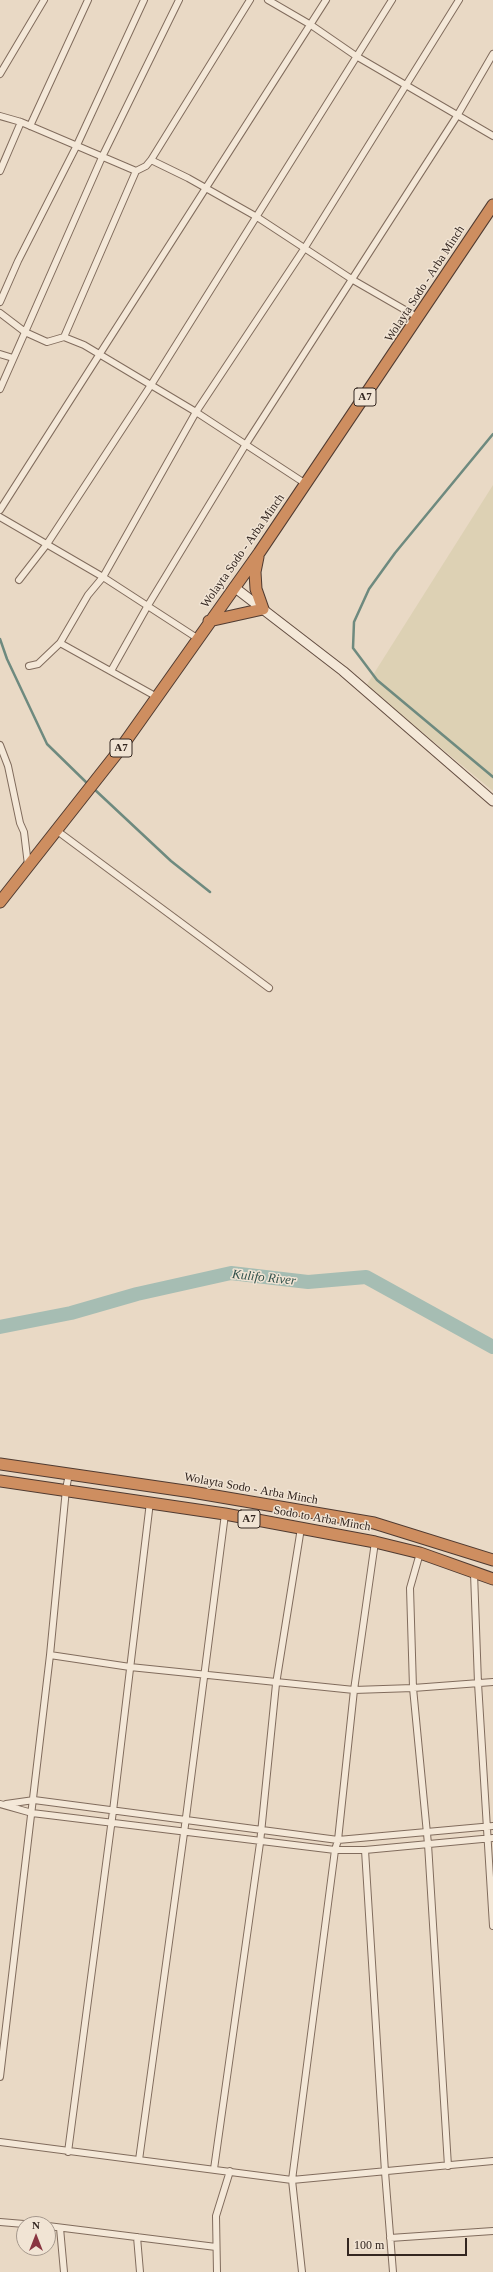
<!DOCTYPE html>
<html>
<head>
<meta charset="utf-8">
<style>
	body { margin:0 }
	#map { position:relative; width:493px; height:2272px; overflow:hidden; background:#e9d9c5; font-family:Georgia,serif }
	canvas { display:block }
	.north { position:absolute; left:16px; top:2216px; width:40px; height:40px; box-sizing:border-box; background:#f1e4d4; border:1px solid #a5988c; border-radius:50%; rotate:0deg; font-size:11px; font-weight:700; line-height:16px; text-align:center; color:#332620 }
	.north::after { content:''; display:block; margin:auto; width:14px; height:18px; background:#893541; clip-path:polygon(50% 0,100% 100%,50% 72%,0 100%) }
	.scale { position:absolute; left:347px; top:2238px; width:120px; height:18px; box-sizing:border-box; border:2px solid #332620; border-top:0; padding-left:5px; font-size:12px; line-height:14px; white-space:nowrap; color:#332620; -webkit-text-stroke:3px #f1e4d4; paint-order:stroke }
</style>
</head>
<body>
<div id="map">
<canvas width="493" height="2272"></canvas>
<div class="north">N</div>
<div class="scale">100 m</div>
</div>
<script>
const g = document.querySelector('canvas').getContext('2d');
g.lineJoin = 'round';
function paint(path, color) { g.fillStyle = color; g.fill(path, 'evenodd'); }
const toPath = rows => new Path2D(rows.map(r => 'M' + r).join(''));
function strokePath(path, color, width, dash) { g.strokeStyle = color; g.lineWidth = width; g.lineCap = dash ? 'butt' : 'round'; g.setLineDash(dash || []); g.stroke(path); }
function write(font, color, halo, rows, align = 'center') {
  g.font = font + ' Georgia,serif'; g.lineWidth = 3; g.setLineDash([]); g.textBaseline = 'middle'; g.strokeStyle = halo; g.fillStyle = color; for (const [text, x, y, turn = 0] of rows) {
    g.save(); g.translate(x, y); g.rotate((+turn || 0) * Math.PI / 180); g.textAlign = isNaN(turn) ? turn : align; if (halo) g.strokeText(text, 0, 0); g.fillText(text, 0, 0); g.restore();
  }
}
paint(toPath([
	[493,485,493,791,366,686]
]), '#ddd1b4');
strokePath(toPath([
	[493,434,395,553,369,589,354,622,353,648,377,680,493,777],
	[0,639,7,659,47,744,89,785],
	[93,788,171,861,210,892]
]), '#6e8a7f', 2.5);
strokePath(toPath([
	[0,1327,71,1313,137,1294,231,1273,308,1282,366,1277,493,1347]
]), '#a6bdb3', 14);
const street = toPath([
	[268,0,311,25,356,56,493,136],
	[0,74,44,0],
	[0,116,21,122,136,171],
	[30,126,88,0],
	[151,160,188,178,257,217,353,280,419,318],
	[0,171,21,122],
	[0,302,18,261,77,145,144,0],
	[0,313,25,332,47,342,64,337,84,345,196,412,306,484],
	[64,337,136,171,146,166,151,160,250,0],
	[0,354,13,358],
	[0,389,103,155,179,0],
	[0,510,326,0],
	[0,517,103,577,197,638],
	[19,580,47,544,151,385,392,0],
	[60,643,157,697],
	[29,666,38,664,60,643,88,595,103,577,196,412,304,249,459,0],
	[111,671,147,607,246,444,457,116,493,54],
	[0,745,8,766,20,823,24,832,28,865],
	[56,830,269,988],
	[420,1553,410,1588,413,1688,428,1844,448,2166],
	[474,1573,478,1683,493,1926],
	[50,1655,130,1667,354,1690,413,1688,493,1682],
	[0,1804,32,1813,335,1850,365,1850,493,1838],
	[6,1804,34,1800,338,1840,493,1826],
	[365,1850,385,2172,393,2272],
	[0,2077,50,1655,66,1489,69,1474],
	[0,2142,292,2180,493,2161],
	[68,2152,113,1811,150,1502],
	[139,2160,184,1833,225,1514],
	[214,2169,260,1843,276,1684,301,1528],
	[0,2222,24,2224],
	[48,2226,216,2247],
	[60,2228,64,2272],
	[137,2237,140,2272],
	[390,2238,493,2231],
	[217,2272,216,2216,230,2171],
	[302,2272,292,2180,335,1850,338,1840,354,1690,375,1542]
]);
const secondary = toPath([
	[234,587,343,671,493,801]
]);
const highway = toPath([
	[209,621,263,609,256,589,255,572,258,557],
	[0,902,118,752,259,553,493,205],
	[0,1464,192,1492,374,1523,493,1560],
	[0,1481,225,1514,375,1542,420,1553,493,1579]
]);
strokePath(street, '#816c5d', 8);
strokePath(secondary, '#634d41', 11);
strokePath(highway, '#503b31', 13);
strokePath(street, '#f4e8d8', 6);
strokePath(secondary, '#f4e8d8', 9);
strokePath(highway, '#ce8e60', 11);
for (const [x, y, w] of [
	[365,397,22],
	[121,748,22],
	[249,1519,22]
]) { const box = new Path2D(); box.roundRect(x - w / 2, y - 9, w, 18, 3); g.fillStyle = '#f1e4d4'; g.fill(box); strokePath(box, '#332620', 1); }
write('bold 11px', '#332620', null, [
	["A7",365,397],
	["A7",121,748],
	["A7",249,1519]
]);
write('12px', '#332620', '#f1e4d4', [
	["Wolayta Sodo - Arba Minch",425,284,-57],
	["Wolayta Sodo - Arba Minch",243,551,-55],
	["Wolayta Sodo - Arba Minch",251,1489,10],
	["Sodo to Arba Minch",322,1519,10]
]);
write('italic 13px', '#31514b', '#f1e4d4', [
	["Kulifo River",264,1278,6]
]);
</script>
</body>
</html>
